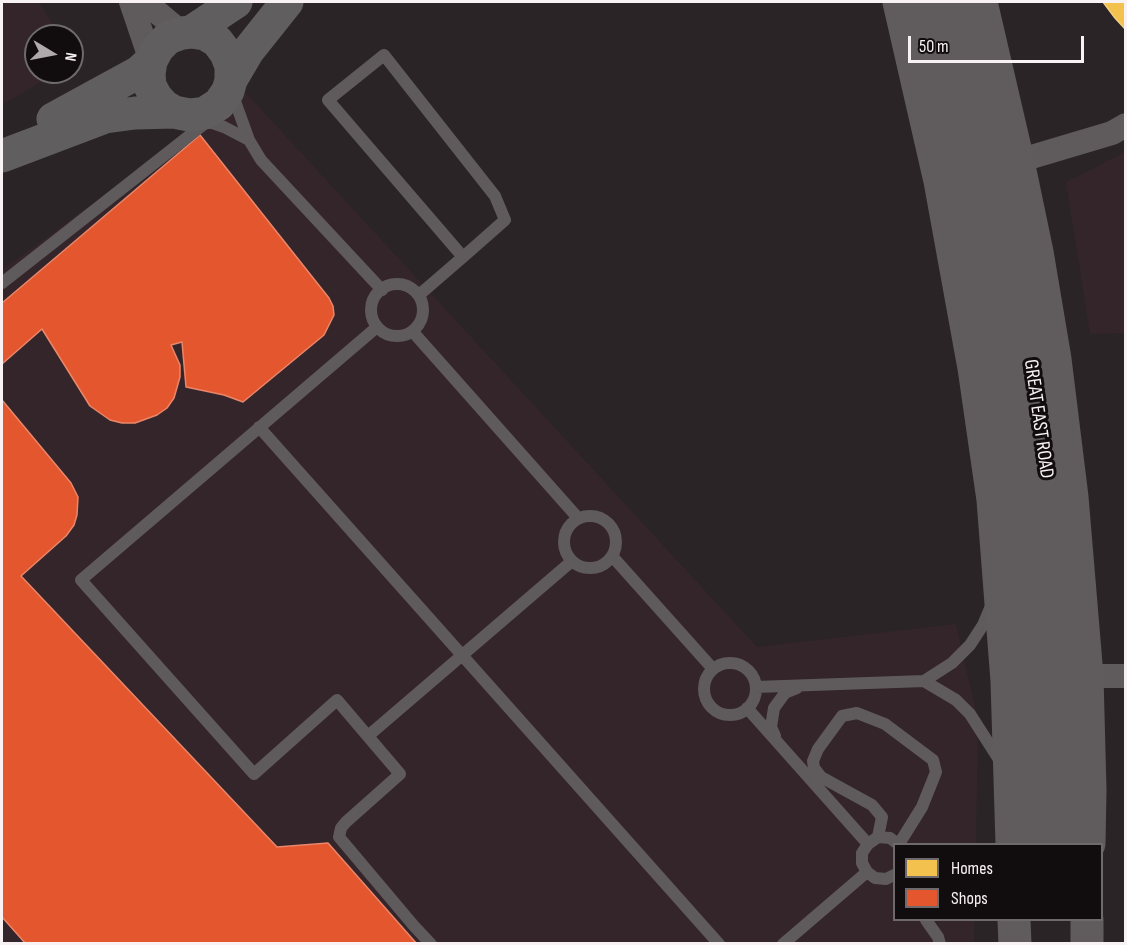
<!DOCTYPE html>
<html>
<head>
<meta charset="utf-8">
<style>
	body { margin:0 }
	#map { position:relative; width:1127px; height:945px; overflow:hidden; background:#2a2427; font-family:"Sofia Sans Condensed",sans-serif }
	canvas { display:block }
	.frame { position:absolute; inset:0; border:3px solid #f9f2f4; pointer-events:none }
	.legend { position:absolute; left:893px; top:843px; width:210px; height:78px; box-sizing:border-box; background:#110d0e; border:2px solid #6e696a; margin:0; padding:8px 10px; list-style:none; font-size:18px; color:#f9f2f4 }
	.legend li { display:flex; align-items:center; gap:12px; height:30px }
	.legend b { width:30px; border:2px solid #6e696a }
	.north { position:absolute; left:24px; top:24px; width:60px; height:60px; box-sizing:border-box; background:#110d0e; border:2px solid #6e696a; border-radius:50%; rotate:100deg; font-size:16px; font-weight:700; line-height:24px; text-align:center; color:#f9f2f4 }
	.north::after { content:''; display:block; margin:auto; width:21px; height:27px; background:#b1aaac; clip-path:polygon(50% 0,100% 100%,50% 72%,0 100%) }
	.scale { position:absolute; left:908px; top:36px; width:176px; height:27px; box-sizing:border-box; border:3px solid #f9f2f4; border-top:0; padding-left:8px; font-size:18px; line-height:21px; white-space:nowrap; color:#f9f2f4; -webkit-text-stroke:4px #110d0e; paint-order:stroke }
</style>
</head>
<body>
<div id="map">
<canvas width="1127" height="945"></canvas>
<div class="frame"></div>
<ul class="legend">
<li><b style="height:16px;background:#f2c14e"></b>Homes</li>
<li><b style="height:16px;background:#e4572e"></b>Shops</li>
</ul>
<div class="north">N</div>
<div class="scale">50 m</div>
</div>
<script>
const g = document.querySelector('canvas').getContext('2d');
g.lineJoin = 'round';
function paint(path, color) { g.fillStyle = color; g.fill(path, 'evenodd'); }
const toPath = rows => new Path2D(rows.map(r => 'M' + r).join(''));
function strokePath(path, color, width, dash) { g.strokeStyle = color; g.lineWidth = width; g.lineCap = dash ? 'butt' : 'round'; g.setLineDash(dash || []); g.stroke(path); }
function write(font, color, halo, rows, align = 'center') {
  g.font = font + ' "Sofia Sans Condensed",sans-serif'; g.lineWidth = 6; g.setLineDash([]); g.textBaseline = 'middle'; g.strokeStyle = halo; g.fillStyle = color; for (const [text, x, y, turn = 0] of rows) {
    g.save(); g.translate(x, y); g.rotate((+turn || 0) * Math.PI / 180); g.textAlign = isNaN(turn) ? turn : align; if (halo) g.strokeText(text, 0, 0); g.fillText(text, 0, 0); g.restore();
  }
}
paint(toPath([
	[2,2,39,2,60,36,36,36,36,72,58,72,2,105],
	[246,93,757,647,956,624,978,720,976,844,894,844,894,920,974,920,974,943,2,943,2,270,161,153],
	[1125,152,1125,333,1090,334,1066,182]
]), '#34252b');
const homes = toPath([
	[1103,2,1126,2,1126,30,1115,18,1103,2]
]);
paint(homes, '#f2c14e');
strokePath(homes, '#f4d080', 1.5);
const shops = toPath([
	[200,135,329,298,333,306,334,315,324,335,243,402,224,395,186,387,182,342,171,345,180,365,180,377,174,398,167,408,157,415,135,423,122,423,110,420,90,406,42,329,2,364,2,303,200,135],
	[2,400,71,483,78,497,77,515,74,525,66,536,21,576,277,847,328,843,417,944,26,944,2,917,2,400]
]);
paint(shops, '#e4572e');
strokePath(shops, '#ea8669', 1.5);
strokePath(toPath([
	[230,94,236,104,249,140,261,160,382,290],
	[204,120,224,127,249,140],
	[2,283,208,121],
	'371 310a26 26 0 1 1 52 0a26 26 0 1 1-52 0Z',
	[419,295,463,257,505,220,495,196,384,55,328,100,463,257],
	[377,327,81,580,254,774,337,700,400,774,346,822,341,828,339,837,414,926,431,944],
	[413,332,578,518],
	[259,427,719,944],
	'564 542a26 26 0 1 1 52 0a26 26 0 1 1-52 0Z',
	[612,556,713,669],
	'704 689a26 26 0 1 1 52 0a26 26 0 1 1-52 0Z',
	[924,681,956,700,970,714,1000,761],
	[756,687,924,681,952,663,970,645,983,625,991,606],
	[747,708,868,844],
	[368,736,572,561],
	[775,736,771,727,774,708,785,693,797,688],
	[878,837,882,817,872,805,821,777,814,768,813,761,818,749,842,716,857,713,885,724,933,760,936,772,922,807,899,844],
	[894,875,886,879,875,878,867,872,862,863,862,853,868,844,878,837,890,838,898,844],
	[926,920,938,937,940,944],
	[783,944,867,872]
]), '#5f5b5d', 12);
strokePath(toPath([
	[131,2,151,61],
	[145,2,182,33],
	[1018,161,1112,133,1126,125],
	[1087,676,1126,676]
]), '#5f5b5d', 24);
strokePath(toPath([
	[191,32,205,34,217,41,226,53,231,66,231,80,228,91,219,104,205,113,189,115,174,112,164,106,156,97,150,86,149,74,151,61,158,48,168,38,182,33,191,32,236,2],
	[231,80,248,51,287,2],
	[53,119,139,72,150,62],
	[2,156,105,117,135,113,174,112]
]), '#615e5f', 33);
strokePath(toPath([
	[899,2,940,181,974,368,993,500,1007,681,1012,844],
	[925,2,966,175,1002,366,1020,499,1027,574,1035,678,1039,844],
	[950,2,991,168,1009,256,1030,364,1049,497,1063,675,1066,844],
	[981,2,1018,161,1037,252,1055,359,1072,497,1087,676,1090,790,1089,844],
	[1014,920,1015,944],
	[1087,944,1087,920]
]), '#605c5e', 33);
write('20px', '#f9f2f4', '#110d0e', [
	["GREAT EAST ROAD",1038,419,82]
]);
</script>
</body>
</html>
